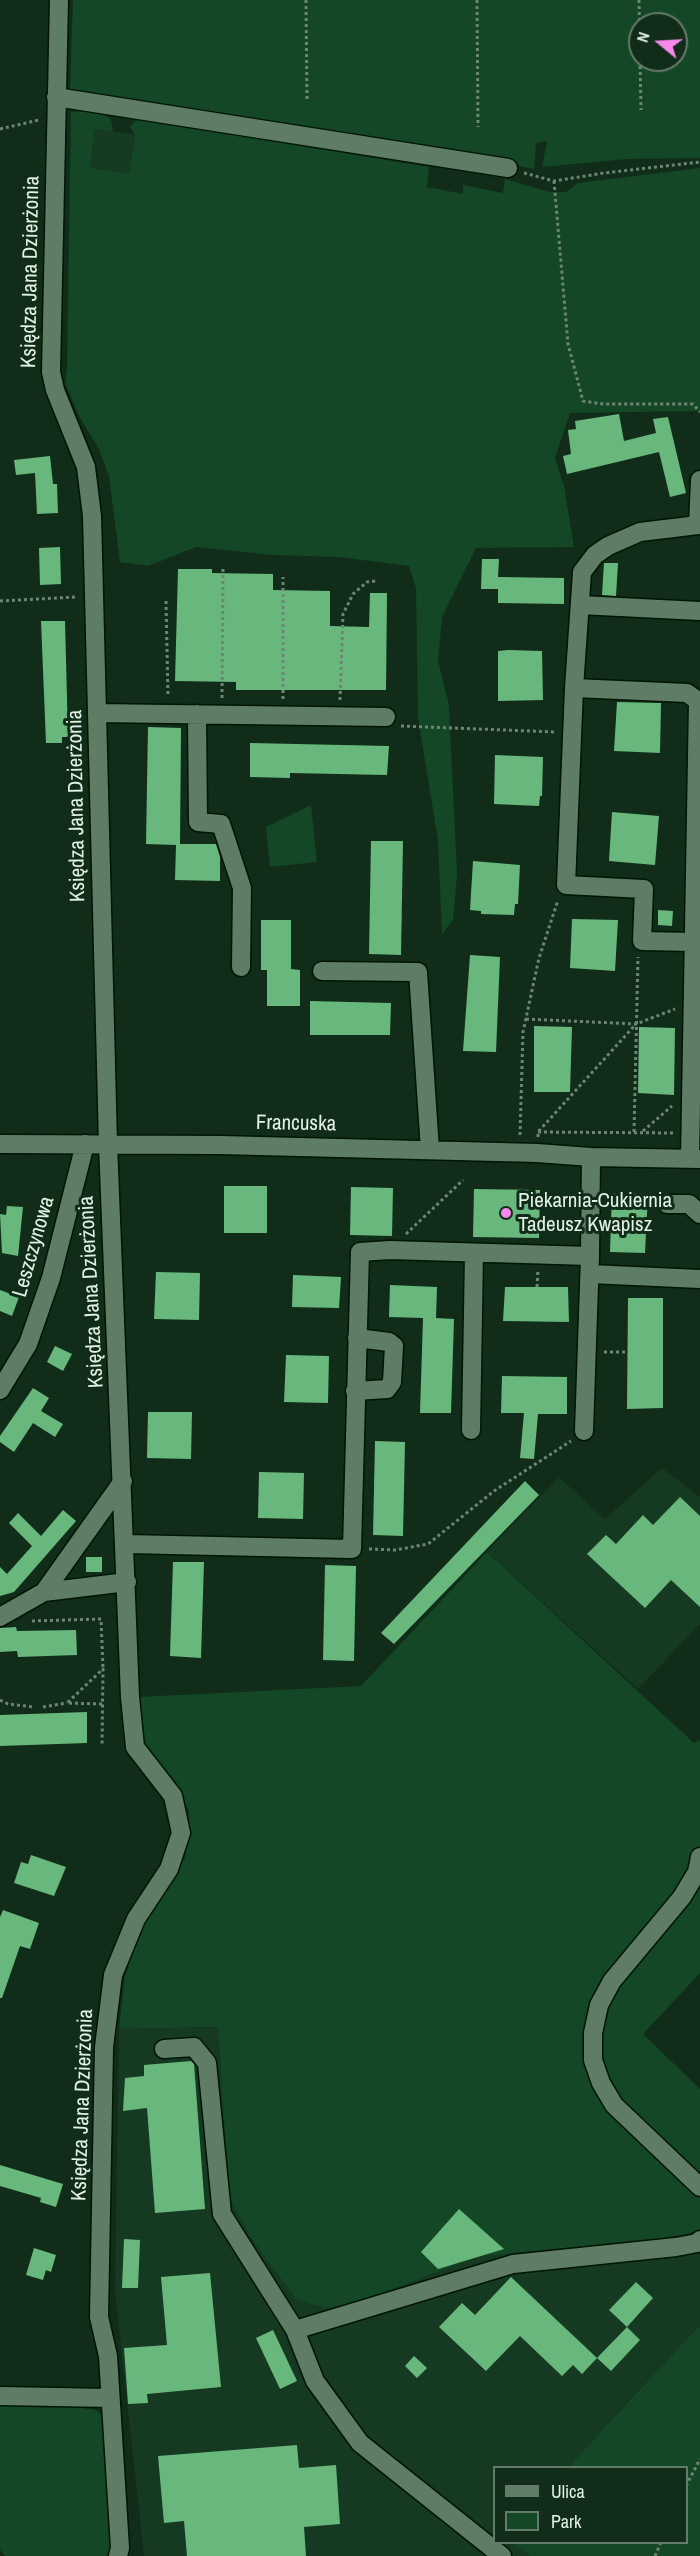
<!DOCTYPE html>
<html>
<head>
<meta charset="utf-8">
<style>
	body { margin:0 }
	#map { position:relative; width:700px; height:2556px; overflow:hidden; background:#112d19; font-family:"Archivo Narrow",sans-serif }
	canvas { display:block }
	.legend { position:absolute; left:493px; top:2466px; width:195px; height:78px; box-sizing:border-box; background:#112d19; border:2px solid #647b6a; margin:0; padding:8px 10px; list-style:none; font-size:18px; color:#e1f1e4 }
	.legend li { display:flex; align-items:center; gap:12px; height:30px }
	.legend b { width:30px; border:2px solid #647b6a }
	.north { position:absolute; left:628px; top:12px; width:60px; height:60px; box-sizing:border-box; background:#112d19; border:2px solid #647b6a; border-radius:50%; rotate:288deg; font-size:16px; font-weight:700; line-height:24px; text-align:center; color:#e1f1e4 }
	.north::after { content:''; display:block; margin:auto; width:21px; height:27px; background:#f788eb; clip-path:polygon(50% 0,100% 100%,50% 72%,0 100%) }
</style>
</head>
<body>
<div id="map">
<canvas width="700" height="2556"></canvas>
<ul class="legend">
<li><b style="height:8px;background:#5f7d65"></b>Ulica</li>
<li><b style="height:16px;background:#134725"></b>Park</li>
</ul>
<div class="north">N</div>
</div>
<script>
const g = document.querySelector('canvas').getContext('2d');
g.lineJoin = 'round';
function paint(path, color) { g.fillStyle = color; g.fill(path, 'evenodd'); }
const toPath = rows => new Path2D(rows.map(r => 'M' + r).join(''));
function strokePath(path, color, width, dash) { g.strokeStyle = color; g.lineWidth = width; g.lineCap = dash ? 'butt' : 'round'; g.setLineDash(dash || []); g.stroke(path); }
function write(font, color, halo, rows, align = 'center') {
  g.font = font + ' "Archivo Narrow",sans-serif'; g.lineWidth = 6; g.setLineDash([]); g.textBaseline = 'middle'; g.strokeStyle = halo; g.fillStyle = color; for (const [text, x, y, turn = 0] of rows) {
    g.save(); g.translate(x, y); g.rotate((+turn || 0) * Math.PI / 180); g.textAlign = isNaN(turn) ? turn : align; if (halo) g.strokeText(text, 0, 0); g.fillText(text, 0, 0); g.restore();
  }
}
paint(toPath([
	[95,129,135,134,129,173,90,168],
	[662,1468,700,1497,700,1624,638,1689,487,1552,559,1477,605,1519],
	[219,2027,229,2198,475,2257,664,2238,700,2231,700,2328,697,2328,568,2467,494,2468,494,2542,512,2543,530,2556,144,2556,115,2291,119,2029]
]), '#163921');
paint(toPath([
	[73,0,700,0,700,158,627,159,542,167,547,141,536,143,534,169,458,154,70,90],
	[640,24,676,24,676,60,640,60],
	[92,110,104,114,111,120,113,132,95,129,90,168,129,173,135,135,130,127,137,119,429,167,427,187,463,194,463,185,503,193,505,179,549,192,566,192,578,183,700,168,700,411,570,413,555,458,564,486,574,547,476,548,442,617,438,661,449,705,457,875,453,920,442,934,438,841,418,717,416,588,409,566,339,557,273,555,196,547,148,566,120,562,109,476,98,447,80,418,65,383,67,371,71,112],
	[311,805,317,862,270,867,266,827],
	[487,1552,694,1743,700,1740,700,1973,643,2034,700,2089,700,2231,664,2238,475,2257,352,2305,325,2308,297,2300,254,2242,229,2198,218,2027,119,2029,125,1976,141,1927,185,1858,189,1811,172,1779,143,1746,139,1697,361,1686],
	[697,2328,700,2328,700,2556,530,2556,512,2543,686,2542,686,2468,568,2467],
	[0,2401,63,2405,96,2410,106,2420,120,2548,130,2556,5,2556,0,2550]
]), '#134725');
paint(toPath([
	[619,414,624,441,656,433,653,419,668,417,686,493,670,497,659,452,567,474,563,456,571,454,568,430,576,429,575,421],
	[50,456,53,484,57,484,58,513,37,514,35,473,16,475,14,460],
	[60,547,61,584,40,585,39,548],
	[482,559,499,559,498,577,564,578,564,604,498,603,498,589,481,589],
	[604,563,618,563,616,596,602,595],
	[178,569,212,569,212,573,273,574,273,590,330,591,330,626,369,627,370,593,387,593,386,690,236,690,236,682,175,681],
	[41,621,65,621,68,737,62,737,62,743,46,743],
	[508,650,542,651,543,700,498,701,498,651],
	[617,702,661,703,660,753,614,751],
	[148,727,181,728,180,844,216,844,220,857,220,881,175,880,176,845,146,844],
	[250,743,389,746,387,775,290,773,290,778,250,777],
	[495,755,543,757,542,796,540,796,539,806,494,804],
	[612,812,659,816,655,865,609,861],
	[371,841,403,841,401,955,369,954],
	[473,861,520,865,518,904,515,904,514,915,481,914,481,911,470,910],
	[658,910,673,911,672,926,658,925],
	[572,919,618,920,615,971,570,968],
	[261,920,291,920,291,969,300,970,300,1006,267,1006,267,970,261,970],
	[470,955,500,957,496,1052,463,1051],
	[310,1001,391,1003,390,1035,310,1035],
	[534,1026,572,1027,570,1092,534,1092],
	[639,1027,675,1028,674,1095,638,1093],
	[224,1186,267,1186,267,1233,224,1233],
	[351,1187,393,1188,392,1236,350,1235],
	[474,1189,540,1190,539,1238,473,1237],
	[612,1193,648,1194,645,1253,610,1252],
	[7,1206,23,1207,18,1256,2,1253,0,1214,6,1215],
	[156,1272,200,1273,199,1320,154,1319],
	[293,1275,341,1277,339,1308,292,1307],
	[390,1285,437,1287,436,1318,454,1319,451,1413,420,1413,423,1318,389,1317],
	[505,1287,568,1287,569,1322,503,1321],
	[0,1290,19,1297,12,1316,0,1311],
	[628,1298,663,1298,663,1408,627,1409],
	[55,1346,72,1354,63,1371,47,1362],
	[286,1355,329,1356,328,1403,284,1402],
	[502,1376,567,1377,567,1414,538,1414,534,1459,520,1458,524,1413,501,1413],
	[33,1388,49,1398,41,1411,63,1424,55,1437,33,1423,14,1452,0,1442,0,1436],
	[148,1412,192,1412,191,1459,147,1458],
	[375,1441,405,1442,403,1536,373,1535],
	[259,1472,304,1473,303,1519,258,1518],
	[525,1481,539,1495,394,1644,381,1633],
	[680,1497,700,1516,700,1607,671,1580,645,1608,587,1554,606,1535,616,1544,643,1515,653,1525],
	[63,1510,76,1521,14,1592,0,1596,0,1567,7,1574,32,1546,9,1523,18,1513,41,1536],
	[86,1557,102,1557,102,1572,86,1572],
	[173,1562,204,1562,201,1658,170,1656],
	[325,1565,356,1566,354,1661,323,1660],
	[16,1627,17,1631,76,1630,77,1655,18,1657,17,1651,0,1652,0,1628],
	[87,1712,87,1743,0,1746,0,1715],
	[31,1855,66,1867,54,1896,14,1883,21,1862,28,1864],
	[3,1910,39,1923,30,1949,20,1946,2,1998,0,1998,0,1917],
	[191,2061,194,2064,205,2209,155,2213,147,2108,123,2111,125,2078,144,2076,144,2065],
	[0,2165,63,2184,56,2207,40,2202,41,2198,0,2186],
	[459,2209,504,2249,438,2269,421,2252],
	[124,2239,140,2240,138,2288,122,2288],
	[34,2248,56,2255,51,2272,46,2270,43,2280,26,2275],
	[210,2273,221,2387,147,2394,148,2403,128,2404,124,2348,167,2345,161,2277],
	[511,2277,597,2358,582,2374,573,2365,562,2376,520,2336,486,2371,439,2327,462,2303,475,2315],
	[636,2282,653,2298,627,2327,609,2310],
	[627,2327,640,2340,611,2371,597,2358],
	[273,2330,297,2381,280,2389,256,2338],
	[414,2356,427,2368,417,2378,405,2366],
	[297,2445,299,2468,336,2465,340,2524,304,2527,306,2556,187,2556,184,2521,164,2523,158,2456]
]), '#68b87e');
const minor = toPath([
	[59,0,51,372,55,390,86,467,92,516,108,1144,130,1697,135,1747,173,1796,181,1833,169,1869,136,1919,113,1975,104,2047,99,2317,108,2356,120,2548,118,2556],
	[56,97,508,168],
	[580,605,700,611],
	[574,688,687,693,698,701,690,1159],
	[97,713,386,717],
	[197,714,198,822,221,824,242,888,241,967],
	[693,942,642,941,644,889,566,885,574,688,582,572,595,555,608,546,640,532,698,525,700,480],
	[322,971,418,972,430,1150],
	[0,1144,220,1145,537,1153,591,1157,700,1159],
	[667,1204,689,1204,700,1214],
	[590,1256,591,1157],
	[590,1274,700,1279],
	[0,1390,28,1344,51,1278,85,1144],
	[355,1391,387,1389,392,1382,394,1346,389,1342,357,1338],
	[471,1430,474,1253],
	[126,1544,352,1549,360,1252,390,1250,590,1256,584,1431],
	[44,1592,123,1481],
	[0,1617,44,1592,127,1582],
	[700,1857,697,1872,682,1897,612,1981,599,2005,593,2033,593,2060,601,2083,614,2105,700,2187],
	[164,2049,194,2047,207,2063,222,2214,295,2330,315,2381,360,2443,502,2556],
	[295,2330,513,2264,676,2247,697,2243,700,2240],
	[0,2396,110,2398]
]);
strokePath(minor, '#001504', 21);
strokePath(toPath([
	[306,0,307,99],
	[477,0,478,127],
	[639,0,640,52],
	[640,60,641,110],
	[0,129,39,120],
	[524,173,554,181,604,173,700,162],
	[554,181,568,344,583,401,603,404,693,404,700,412],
	[0,601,76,597],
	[166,601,168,697],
	[222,698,223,569],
	[283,699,283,577],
	[340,700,343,614,353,594,367,582,376,581],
	[401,726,556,732],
	[526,1019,636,1024,675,1009],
	[643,1131,672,1106],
	[538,1132,674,1133],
	[634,1132,638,957],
	[520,1135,523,1032,539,958,558,900],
	[538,1137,538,1132,636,1024],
	[406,1234,463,1180],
	[537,1287,538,1270],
	[604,1352,628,1352],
	[369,1549,395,1550,428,1544,494,1491,571,1441],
	[32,1621,101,1619,103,1668],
	[0,1700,8,1704,34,1707],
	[102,1704,67,1703,103,1669,102,1746],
	[43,1707,67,1703],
	[686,2486,700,2459],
	[655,2556,661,2542]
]), '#6e8574', 3, [3, 3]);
strokePath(minor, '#5f7d65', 18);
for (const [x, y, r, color] of [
	[506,1213,6,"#f788eb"]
]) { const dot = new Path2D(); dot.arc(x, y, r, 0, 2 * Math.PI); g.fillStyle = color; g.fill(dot); strokePath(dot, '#112d19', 2); }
write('21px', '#e1f1e4', '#112d19', [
	["Księdza Jana Dzierżonia",31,272,-89],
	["Księdza Jana Dzierżonia",77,806,-91],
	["Francuska",296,1124,1],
	["Leszczynowa",34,1247,-74],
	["Księdza Jana Dzierżonia",92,1292,-93],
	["Księdza Jana Dzierżonia",83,2105,-88]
]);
write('21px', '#e1f1e4', '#112d19', [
	["Piekarnia-Cukiernia",518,1201],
	["Tadeusz Kwapisz",518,1225]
], 'left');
</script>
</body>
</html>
